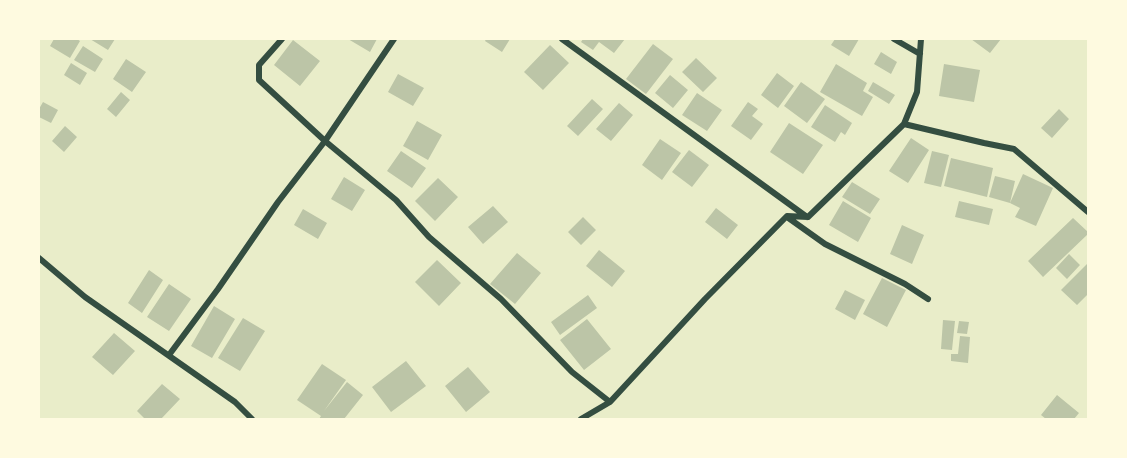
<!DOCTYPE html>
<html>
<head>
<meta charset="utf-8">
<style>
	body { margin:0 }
	#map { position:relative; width:1127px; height:458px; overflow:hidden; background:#e9edc9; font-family:Literata,serif }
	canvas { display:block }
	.frame { position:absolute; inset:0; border:40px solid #fefae0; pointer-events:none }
</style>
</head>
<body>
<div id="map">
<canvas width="1127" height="458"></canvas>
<div class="frame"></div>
</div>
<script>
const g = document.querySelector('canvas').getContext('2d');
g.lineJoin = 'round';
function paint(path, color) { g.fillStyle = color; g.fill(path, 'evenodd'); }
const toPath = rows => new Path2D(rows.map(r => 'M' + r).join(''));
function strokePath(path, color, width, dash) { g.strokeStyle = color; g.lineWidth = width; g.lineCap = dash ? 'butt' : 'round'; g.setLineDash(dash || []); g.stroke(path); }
paint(toPath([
	[54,39,77,39,80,41,70,58,50,46],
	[90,39,115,39,108,50],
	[348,39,377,39,370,52],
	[486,39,510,39,502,52,485,41],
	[583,39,625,39,614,53,599,42,593,50,581,42],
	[835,39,859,39,849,56,831,45],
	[971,39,1001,39,990,53],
	[293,40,320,61,300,86,274,65],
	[653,44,673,59,646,94,626,79],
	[550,45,569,63,543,90,524,72],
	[83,46,103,59,95,72,74,60],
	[881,52,897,62,891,74,874,64],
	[696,58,717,78,703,92,682,72],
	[126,59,146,72,132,92,113,79],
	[71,63,87,73,80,85,64,75],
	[836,64,867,83,863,91,873,97,862,116,820,92],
	[944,64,980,70,974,102,939,96],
	[777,73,794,86,778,108,761,95],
	[398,74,424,88,413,106,388,92],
	[670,75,688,90,673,108,655,93],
	[801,82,825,99,807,123,784,106],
	[873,82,895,95,889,104,868,91],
	[121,92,130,100,116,117,107,109],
	[697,93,722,110,707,131,682,115],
	[592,99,603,109,578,136,567,126],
	[43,102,58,110,51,123,39,117,39,109],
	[748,102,758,109,752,116,763,124,751,140,731,126],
	[619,103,633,115,611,141,596,129],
	[825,105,852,123,845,135,841,132,835,142,811,127],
	[1059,109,1069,119,1052,138,1041,128],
	[417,121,442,135,428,160,403,146],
	[789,123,823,145,803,174,770,152],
	[65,126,77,137,64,152,52,141],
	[911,138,929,150,908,183,889,171],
	[660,139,681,153,662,180,642,165],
	[689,150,709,165,692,187,672,172],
	[401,151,426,168,412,188,387,171],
	[932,151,949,155,941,187,924,183],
	[951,158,993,168,987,197,944,186],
	[1023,174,1053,188,1036,226,1015,217,1020,208,1010,203],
	[995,176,1015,181,1010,203,989,197],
	[344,177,365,190,352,211,331,199],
	[438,178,458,197,435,221,415,201],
	[852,182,880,199,870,214,842,197],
	[843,201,871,218,858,242,829,225],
	[959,201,993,209,989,225,955,217],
	[493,206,508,222,483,244,468,227],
	[716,208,738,225,727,239,705,222],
	[303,209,327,223,318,239,294,225],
	[583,217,596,230,581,245,568,232],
	[1073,218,1088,232,1088,234,1043,277,1028,261],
	[902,225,924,235,912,264,890,254],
	[599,250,625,271,612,287,586,266],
	[517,253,541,273,515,304,490,284],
	[1069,254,1080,265,1067,279,1056,268],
	[437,260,461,283,439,306,415,282],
	[1088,263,1088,294,1077,305,1061,290],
	[149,270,163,280,142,313,128,303],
	[882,278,906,290,887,327,863,314],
	[169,284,191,299,169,331,147,317],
	[845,290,865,300,855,320,835,309],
	[588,295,597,308,560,335,551,322],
	[214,306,235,319,212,358,191,346],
	[243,318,265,331,240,371,218,358],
	[587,319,611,349,584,370,560,340],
	[943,320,955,321,952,350,941,349],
	[959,321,969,322,967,334,957,333],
	[114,333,135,351,113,375,92,357],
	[960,336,970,337,968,363,951,361,951,354,958,354],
	[406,361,426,386,391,412,372,387],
	[322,364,346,380,324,411,347,382,363,395,344,419,319,419,321,416,297,400],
	[468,367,490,392,466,412,445,386],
	[162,384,180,399,161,419,145,419,137,411],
	[1057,395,1079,413,1074,419,1046,419,1041,415]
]), '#bcc5a7');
strokePath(toPath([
	[394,39,325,141,396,200,429,237,501,299,572,372,610,402],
	[562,39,807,217],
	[894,39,920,54],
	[904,124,984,143,1014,149,1088,212],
	[787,217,825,244,905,284,928,299],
	[39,258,85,297,235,402,252,419],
	[169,355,218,289,278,202,325,141,259,80,259,65,282,39],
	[581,419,610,402,705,299,787,216,808,217,904,124,917,92,921,39]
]), '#344e41', 6);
</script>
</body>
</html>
